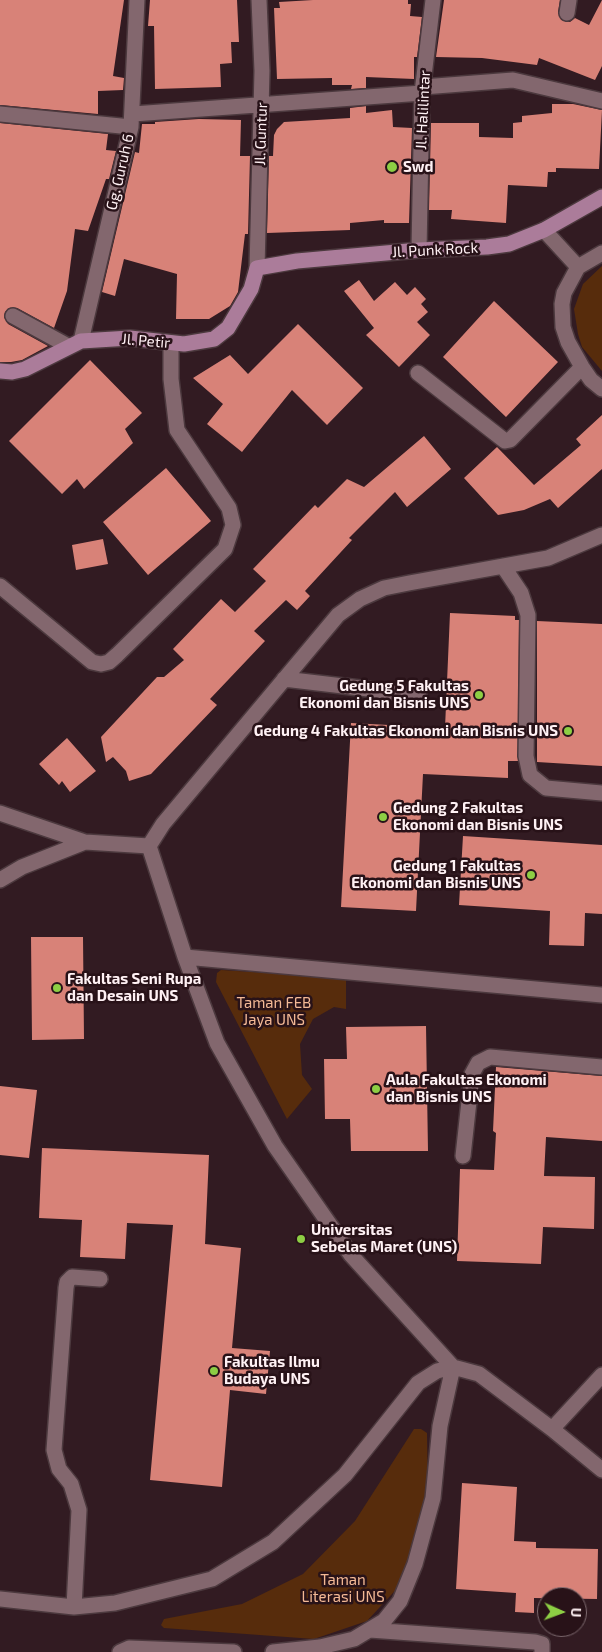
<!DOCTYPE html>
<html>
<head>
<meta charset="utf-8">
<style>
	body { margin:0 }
	#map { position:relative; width:602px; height:1652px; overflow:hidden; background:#321b22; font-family:"Exo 2",sans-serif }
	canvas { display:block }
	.north { position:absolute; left:537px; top:1587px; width:50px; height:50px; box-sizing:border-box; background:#281218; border:1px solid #7e6b70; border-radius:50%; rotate:92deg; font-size:14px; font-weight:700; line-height:20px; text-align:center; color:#fff1f4 }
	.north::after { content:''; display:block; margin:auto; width:18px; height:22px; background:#8dce44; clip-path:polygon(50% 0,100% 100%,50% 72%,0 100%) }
</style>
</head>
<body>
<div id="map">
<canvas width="602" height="1652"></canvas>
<div class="north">U</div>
</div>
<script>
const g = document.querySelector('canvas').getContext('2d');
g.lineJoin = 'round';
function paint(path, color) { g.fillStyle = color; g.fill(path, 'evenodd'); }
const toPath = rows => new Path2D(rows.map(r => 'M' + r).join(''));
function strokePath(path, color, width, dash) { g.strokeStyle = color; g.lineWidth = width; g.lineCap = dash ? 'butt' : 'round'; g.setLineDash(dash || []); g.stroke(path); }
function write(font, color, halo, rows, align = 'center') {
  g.font = font + ' "Exo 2",sans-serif'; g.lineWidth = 5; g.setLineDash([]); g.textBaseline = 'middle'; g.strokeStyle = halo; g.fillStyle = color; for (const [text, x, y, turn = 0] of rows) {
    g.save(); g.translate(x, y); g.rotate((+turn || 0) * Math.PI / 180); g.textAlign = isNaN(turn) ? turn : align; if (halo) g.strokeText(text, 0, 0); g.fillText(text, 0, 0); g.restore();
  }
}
paint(toPath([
	[602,266,602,371,582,347,578,334,574,309,583,284],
	[221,970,346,978,346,1009,334,1007,313,1019,300,1044,302,1075,312,1089,287,1119,216,982,217,973],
	[414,1429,421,1429,427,1433,428,1491,403,1582,367,1621,314,1639,164,1628,161,1625,164,1619,242,1604,303,1574,355,1521]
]), '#572c0c');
paint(toPath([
	[0,0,124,0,113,76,124,78,123,90,98,91,98,114,0,105],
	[150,0,237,0,239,42,231,42,232,63,220,64,221,87,155,89,154,26,148,26],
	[313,0,408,0,408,4,411,4,410,16,422,17,417,57,414,57,414,79,366,77,366,88,351,89,352,85,332,85,332,78,277,79,274,8,280,8,279,2],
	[444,0,560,0,558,12,561,20,570,22,575,18,589,25,602,0,602,66,595,80,539,58,537,65,482,58,436,57],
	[552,104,573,104,602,110,599,169,556,168,556,172,548,172,547,187,508,185,506,223,451,219,452,210,429,210,431,123,479,123,479,137,513,138,513,123,522,122,522,116,552,113],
	[366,106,366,113,392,110,393,127,412,128,409,223,384,223,384,220,350,223,350,230,267,233,269,156,273,156,274,135,277,129,284,122,350,118,350,108],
	[199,119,241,120,240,156,250,156,248,234,245,234,238,292,230,306,209,319,176,319,177,274,124,259,115,296,102,292,135,152,139,153,142,124,155,124,155,122],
	[0,123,108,134,106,150,116,151,109,179,106,179,88,231,75,229,67,291,54,328,17,308,9,308,5,312,4,317,8,324,48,346,22,360,11,362,0,362],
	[359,280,374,301,395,282,407,295,415,287,426,299,421,304,428,312,417,322,430,335,399,367,366,335,374,328,344,291],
	[494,301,558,362,506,417,443,357],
	[298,324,363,388,327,425,292,390,242,452,207,424,223,404,193,378,230,355,248,374],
	[90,360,142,413,125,429,133,443,84,489,77,479,62,494,9,441],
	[602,415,602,469,558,508,550,499,524,510,498,515,464,478,497,447,534,485,581,445,576,439],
	[424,436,451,469,407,507,395,492,349,538,352,540,305,591,310,596,297,610,286,600,254,631,265,641,210,699,217,705,151,774,129,781,126,771,113,757,106,762,101,737,157,677,164,677,184,660,173,649,221,599,235,612,266,581,253,569,315,505,318,508,347,479,364,487],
	[166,468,211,521,148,575,103,522],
	[103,539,108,564,76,570,72,545],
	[450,613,515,616,515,620,519,620,518,761,508,761,508,778,423,774,416,911,341,907,351,723,445,728],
	[537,621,602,624,602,766,537,762],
	[67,738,96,771,70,792,62,781,59,785,39,764],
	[463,836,602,845,602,914,585,913,584,946,549,945,550,911,459,905],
	[31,937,83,937,84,1039,32,1040],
	[426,1026,428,1151,351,1151,350,1119,325,1119,324,1059,347,1059,346,1027],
	[496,1067,602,1076,602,1141,546,1137,544,1176,595,1177,594,1229,543,1227,541,1264,457,1261,460,1169,494,1170,496,1133,493,1131],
	[0,1086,37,1090,29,1158,0,1155],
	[42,1148,209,1155,205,1244,241,1248,232,1348,270,1351,266,1394,230,1390,222,1487,150,1480,173,1225,127,1223,125,1259,80,1257,82,1220,39,1218],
	[462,1483,517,1487,514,1541,536,1542,536,1548,598,1549,597,1599,534,1598,534,1613,515,1612,516,1593,456,1589]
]), '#d88278');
const minor = toPath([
	[567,13,569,0],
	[423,87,513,80,602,101],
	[0,114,131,127],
	[133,114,422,93],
	[544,230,578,267,602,253],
	[419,250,422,93,433,0],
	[578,267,564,293,562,304,563,327,568,342,582,367,591,380,602,389],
	[257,268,262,71,259,0],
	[13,316,68,346],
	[81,341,131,127,137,0],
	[418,373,505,441,510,440,582,367],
	[503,566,521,593,528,615,526,756,530,775,546,788,602,793],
	[0,586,92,662,101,664,109,662,117,655,225,549,233,525,229,508,177,430,171,379,171,343],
	[284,679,419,695],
	[0,813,85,842,149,846,185,957,217,1043,275,1146,351,1255,453,1367],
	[149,846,163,824,338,615,360,599,384,588,409,583,548,558,602,535],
	[0,880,22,867,85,842],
	[185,957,602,995],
	[463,1156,472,1074,478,1063,490,1057,602,1067],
	[552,1429,602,1375],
	[0,1599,74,1607,115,1603,212,1579,273,1542,345,1475,418,1383,437,1371,453,1367,479,1374,552,1429,602,1470],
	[74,1607,79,1510,71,1484,59,1469,54,1450,66,1288,67,1282,72,1277,100,1279],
	[370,1630,535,1642,542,1644,542,1652],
	[120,1652,129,1648,234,1652],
	[273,1652,320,1647,354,1639,384,1621,400,1601,415,1564,433,1498,440,1426,453,1367]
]);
const major = toPath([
	[0,371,12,372,25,369,81,341,130,338,184,344,214,339,228,328,251,289,257,268,297,261,419,250,487,247,509,244,544,230,602,197]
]);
strokePath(minor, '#4c393e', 18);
strokePath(major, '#4c393e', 18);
strokePath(minor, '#83676e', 15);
strokePath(major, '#ab7c9a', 15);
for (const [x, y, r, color] of [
	[392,167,6,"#8dce44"],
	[479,695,5,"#8dce44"],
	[568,731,5,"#8dce44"],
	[383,817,5,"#8dce44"],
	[531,875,5,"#8dce44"],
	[57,988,5,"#8dce44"],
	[376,1089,5,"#8dce44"],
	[301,1239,5,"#8dce44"],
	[214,1371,5,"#8dce44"]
]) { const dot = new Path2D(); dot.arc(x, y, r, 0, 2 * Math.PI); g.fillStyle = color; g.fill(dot); strokePath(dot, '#281218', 2); }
write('15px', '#fff1f4', '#281218', [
	["Jl. Halilintar",423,110,-87],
	["Jl. Guntur",261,134,-88],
	["Gg. Guruh 6",120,172,-77],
	["Jl. Punk Rock",435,250,-3],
	["Jl. Petir",146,341,5]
]);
write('bold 15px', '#fff1f4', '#281218', [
	["Swd",403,167],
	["Gedung 5 Fakultas",469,686,"right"],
	["Ekonomi dan Bisnis UNS",469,703,"right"],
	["Gedung 4 Fakultas Ekonomi dan Bisnis UNS",558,731,"right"],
	["Gedung 2 Fakultas",393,808],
	["Ekonomi dan Bisnis UNS",393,825],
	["Gedung 1 Fakultas",521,866,"right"],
	["Ekonomi dan Bisnis UNS",521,883,"right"],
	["Fakultas Seni Rupa",67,979],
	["dan Desain UNS",67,996],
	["Aula Fakultas Ekonomi",386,1080],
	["dan Bisnis UNS",386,1097],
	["Universitas",311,1230],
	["Sebelas Maret (UNS)",311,1247],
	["Fakultas Ilmu",224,1362],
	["Budaya UNS",224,1379]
], 'left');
write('15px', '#f4b995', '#281218', [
	["Taman FEB",274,1003],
	["Jaya UNS",274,1020],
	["Taman",343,1580],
	["Literasi UNS",343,1597]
]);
</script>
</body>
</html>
